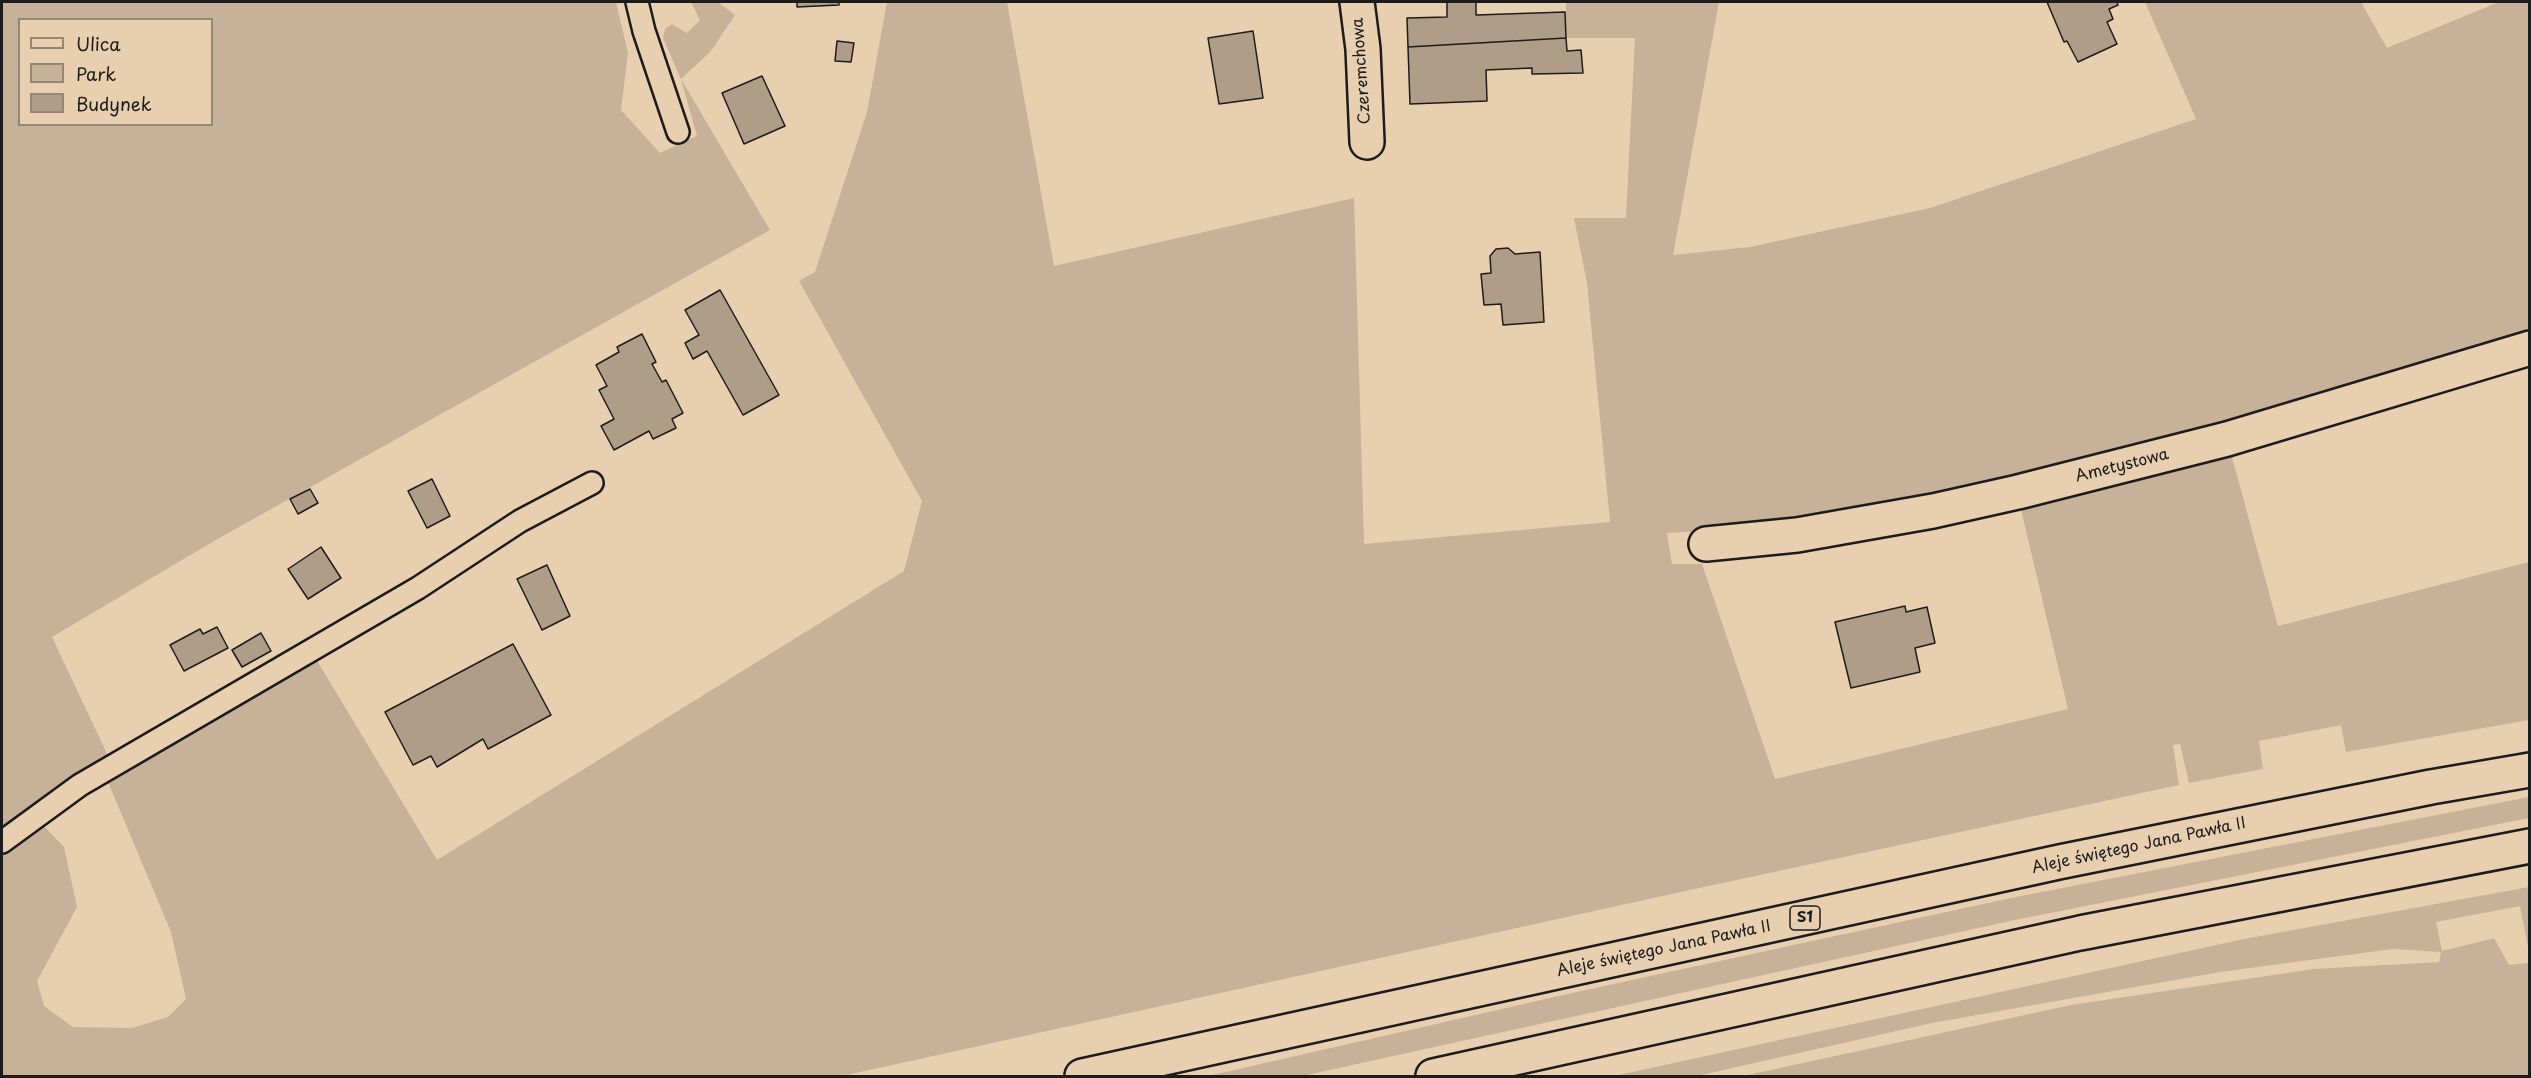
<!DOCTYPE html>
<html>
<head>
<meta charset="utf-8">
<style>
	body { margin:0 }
	#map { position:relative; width:2531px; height:1078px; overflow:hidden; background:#e8cfb0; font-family:"Playpen Sans",sans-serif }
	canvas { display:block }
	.frame { position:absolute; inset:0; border:3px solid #1c1c1c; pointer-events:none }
	.legend { position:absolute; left:18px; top:18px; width:195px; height:108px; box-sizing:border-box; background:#e8cfb0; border:2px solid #968775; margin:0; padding:8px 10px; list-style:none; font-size:18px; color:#1c1c1c }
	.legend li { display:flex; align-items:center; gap:12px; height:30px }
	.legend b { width:30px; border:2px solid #968775 }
</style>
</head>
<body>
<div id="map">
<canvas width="2531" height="1078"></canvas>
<div class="frame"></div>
<ul class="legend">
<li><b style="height:8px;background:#e8cfb0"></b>Ulica</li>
<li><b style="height:16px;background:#c7b198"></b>Park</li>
<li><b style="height:16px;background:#af9d87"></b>Budynek</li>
</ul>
</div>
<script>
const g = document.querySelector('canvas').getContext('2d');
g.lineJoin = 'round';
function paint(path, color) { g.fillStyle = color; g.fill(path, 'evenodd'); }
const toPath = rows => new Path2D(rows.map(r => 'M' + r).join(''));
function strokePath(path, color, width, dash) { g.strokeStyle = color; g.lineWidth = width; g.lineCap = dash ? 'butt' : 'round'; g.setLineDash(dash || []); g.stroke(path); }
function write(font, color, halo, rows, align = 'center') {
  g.font = font + ' "Playpen Sans",sans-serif'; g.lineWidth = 6; g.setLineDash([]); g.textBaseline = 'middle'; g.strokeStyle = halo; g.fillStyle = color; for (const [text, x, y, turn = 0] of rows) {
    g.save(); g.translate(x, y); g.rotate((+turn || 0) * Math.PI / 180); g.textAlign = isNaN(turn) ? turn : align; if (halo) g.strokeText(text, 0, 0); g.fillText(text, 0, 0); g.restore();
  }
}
paint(toPath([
	[2,2,616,2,628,53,621,110,660,153,697,136,681,79,663,38,665,29,672,24,687,33,700,20,691,2,718,2,735,15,711,51,681,79,770,230,214,541,52,637,109,758,2,832],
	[20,20,212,20,212,124,20,124],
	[887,2,1007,2,1054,266,1354,198,1364,544,1610,522,1587,283,1574,218,1626,218,1635,38,1566,38,1566,2,1719,2,1673,255,1750,247,1930,208,2196,119,2145,2,2361,2,2387,48,2499,2,2529,2,2529,339,2224,429,1794,525,1667,533,1672,564,1702,564,1775,779,2068,709,2020,505,2230,450,2278,626,2529,562,2529,720,2346,752,2341,725,2259,741,2263,769,2189,783,2180,744,2173,745,2179,785,1690,890,842,1076,2,1076,2,856,42,824,64,847,77,907,37,981,44,1006,73,1027,132,1028,168,1017,186,999,171,932,108,782,139,761,316,659,437,860,904,571,922,501,799,281,815,272,867,112],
	[2529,797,2529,818,2015,920,1302,1076,1208,1076,1572,993,2011,898],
	[2529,887,2529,952,2520,906,2436,922,2442,951,2494,938,2509,965,2529,963,2529,1076,1743,1076,2071,1005,2314,969,2439,962,2441,952,2393,949,2220,972,1932,1023,1697,1076,1614,1076,2244,939]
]), '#c7b198');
const building = toPath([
	[797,2,839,2,839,5,797,7,797,2],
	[1447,2,1476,2,1476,15,1565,12,1566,38,1408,47,1407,18,1447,17,1447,2],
	[2047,2,2117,2,2118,5,2109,9,2113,19,2107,22,2117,44,2078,62,2067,41,2064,42,2047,2],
	[1253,31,1263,98,1219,104,1208,38,1253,31],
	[1566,38,1567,51,1581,50,1583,73,1532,74,1532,68,1486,70,1487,101,1410,104,1408,47,1566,38],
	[837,41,854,43,851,62,835,61,837,41],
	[762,76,785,126,744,144,722,93,762,76],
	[1508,248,1515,254,1540,252,1544,322,1503,325,1501,304,1484,305,1481,274,1491,273,1490,256,1496,249,1508,248],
	[720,290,779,395,743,415,707,351,693,359,685,343,699,335,685,310,720,290],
	[642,334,656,362,652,364,662,382,666,380,683,413,672,419,676,428,653,439,649,431,614,450,601,426,614,419,599,390,607,386,596,365,619,352,617,347,642,334],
	[432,479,450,516,427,528,408,491,432,479],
	[310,489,318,503,298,514,290,499,310,489],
	[321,547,341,578,308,599,288,569,321,547],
	[547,565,570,616,542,630,517,579,547,565],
	[1905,606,1906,612,1927,607,1935,643,1915,648,1920,672,1851,688,1835,622,1905,606],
	[217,627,228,648,184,671,170,645,200,629,203,634,217,627],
	[261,633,271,651,242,667,232,650,261,633],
	[513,644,551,715,488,749,483,739,437,767,431,756,413,765,385,712,513,644]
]);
paint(building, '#af9d87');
strokePath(building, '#1c1c1c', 1.5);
const lane = toPath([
	[637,2,644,31,678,132],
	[2,842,80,785,418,588,520,521,592,483]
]);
const street = toPath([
	[1357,2,1363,49,1367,142],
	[1706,544,1797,535,1933,511,2018,492,2227,439,2530,348]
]);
const highway = toPath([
	[1082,1076,2059,862,2431,787,2530,770],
	[1433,1076,2080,933,2530,846]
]);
strokePath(lane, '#1c1c1c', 26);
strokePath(street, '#1c1c1c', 38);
strokePath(highway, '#1c1c1c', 38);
strokePath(lane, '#e8cfb0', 21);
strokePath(street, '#e8cfb0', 33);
strokePath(highway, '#e8cfb0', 33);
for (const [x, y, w] of [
	[1805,918,30]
]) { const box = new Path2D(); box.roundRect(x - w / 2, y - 12, w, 24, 4.5); g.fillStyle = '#e8cfb0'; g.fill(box); strokePath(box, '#1c1c1c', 1.5); }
write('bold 15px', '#1c1c1c', null, [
	["S1",1805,918]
]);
write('16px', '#1c1c1c', '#e8cfb0', [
	["Czeremchowa",1362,71,-94],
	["Ametystowa",2122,466,-14],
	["Aleje świętego Jana Pawła II",2139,846,-12],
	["Aleje świętego Jana Pawła II",1664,949,-12]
]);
</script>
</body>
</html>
